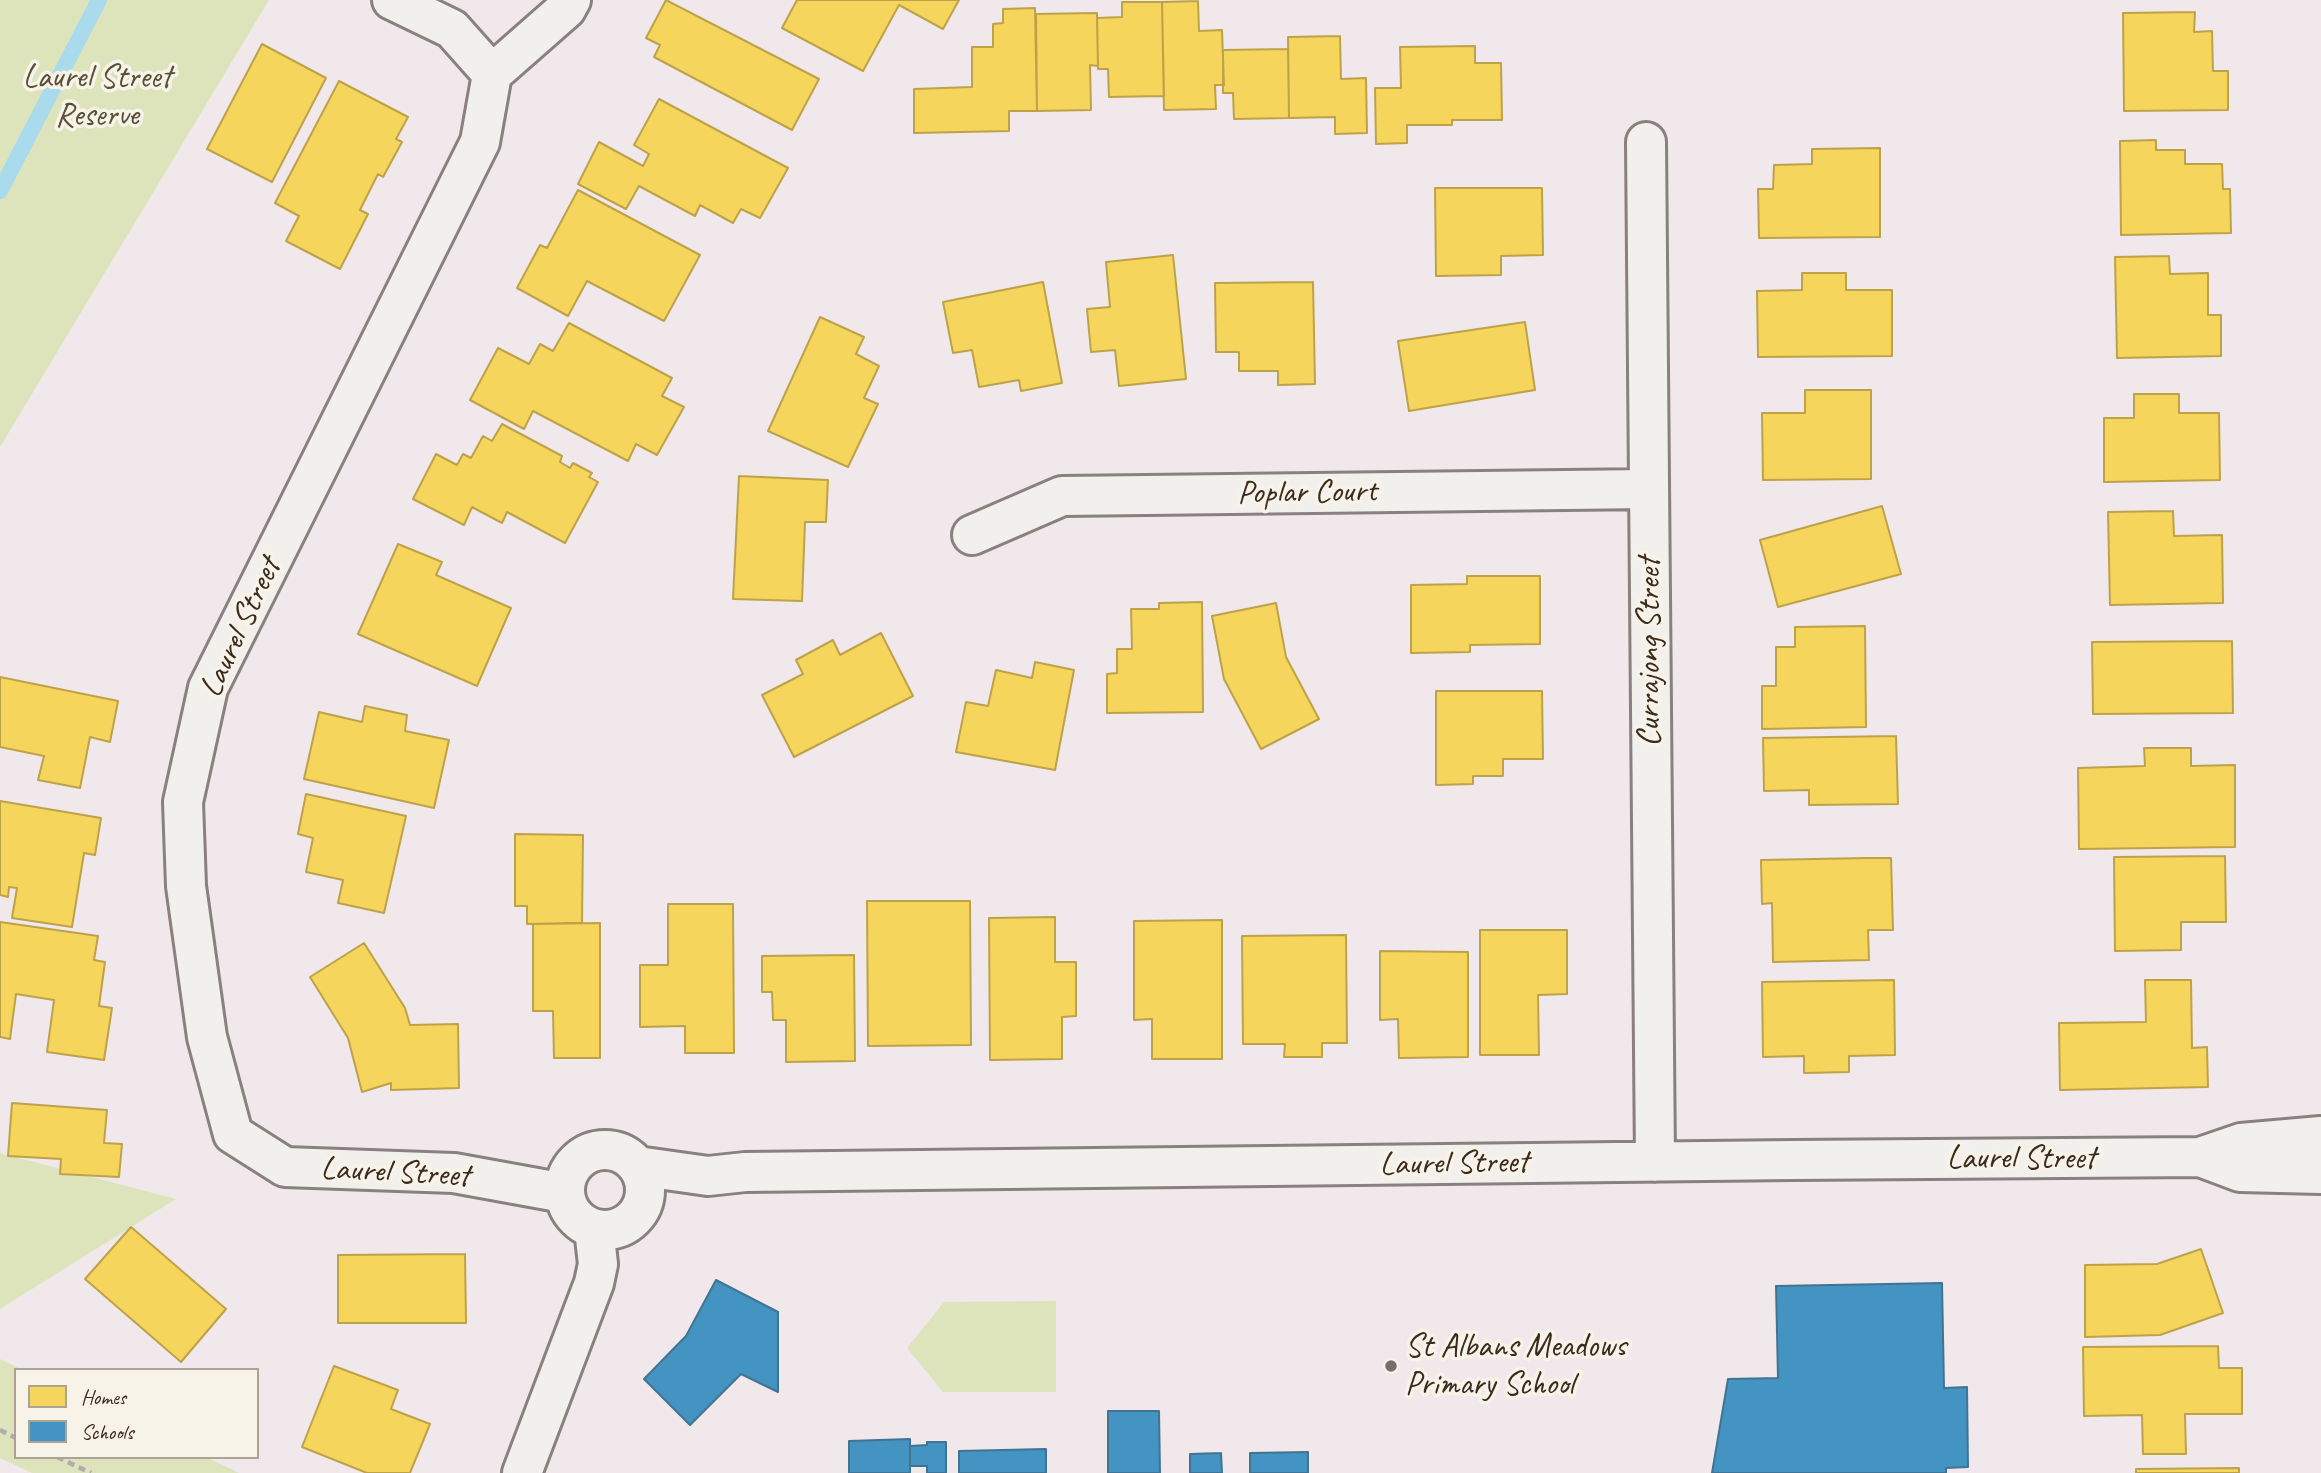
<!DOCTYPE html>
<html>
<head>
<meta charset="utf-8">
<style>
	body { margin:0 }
	#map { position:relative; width:2321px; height:1473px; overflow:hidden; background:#f0e8eb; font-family:Caveat,sans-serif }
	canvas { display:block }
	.legend { position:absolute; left:14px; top:1368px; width:245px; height:91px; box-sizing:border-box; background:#f7f3e8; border:2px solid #aca397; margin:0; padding:9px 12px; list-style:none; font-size:21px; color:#3b2a1e }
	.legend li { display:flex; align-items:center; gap:14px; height:35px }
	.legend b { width:35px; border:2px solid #aca397 }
</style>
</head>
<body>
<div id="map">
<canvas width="2321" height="1473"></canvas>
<ul class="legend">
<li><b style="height:19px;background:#f6d55c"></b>Homes</li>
<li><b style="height:19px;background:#4393c3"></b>Schools</li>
</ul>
</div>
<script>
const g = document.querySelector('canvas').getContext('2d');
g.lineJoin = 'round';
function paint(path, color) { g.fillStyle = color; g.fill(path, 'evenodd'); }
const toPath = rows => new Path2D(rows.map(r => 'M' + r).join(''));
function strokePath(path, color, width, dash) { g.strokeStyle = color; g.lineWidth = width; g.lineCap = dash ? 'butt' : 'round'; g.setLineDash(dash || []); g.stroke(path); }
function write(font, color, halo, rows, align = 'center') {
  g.font = font + ' Caveat,sans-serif'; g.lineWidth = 7; g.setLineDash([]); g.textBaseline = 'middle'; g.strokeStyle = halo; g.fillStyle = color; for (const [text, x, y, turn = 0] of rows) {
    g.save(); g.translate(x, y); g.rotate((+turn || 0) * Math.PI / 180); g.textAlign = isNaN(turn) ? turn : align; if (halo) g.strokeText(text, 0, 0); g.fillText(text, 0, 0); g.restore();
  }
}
paint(toPath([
	[0,0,269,0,0,447],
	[0,1153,176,1199,0,1309],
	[1056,1301,1056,1392,943,1392,907,1348,944,1302],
	[0,1359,23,1370,16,1370,16,1457,206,1457,239,1473,32,1473,0,1458]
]), '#dde4bc');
const homes = toPath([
	[666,0,819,79,792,130,654,57,660,45,646,38,666,0],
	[797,0,959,0,943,29,899,5,863,71,782,28,797,0],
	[1198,1,1199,31,1222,30,1224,85,1215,85,1216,109,1164,110,1162,2,1198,1],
	[1122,2,1162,2,1164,96,1109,97,1108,69,1098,69,1097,18,1122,17,1122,2],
	[1035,8,1037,111,1009,111,1009,131,914,133,914,89,972,87,972,47,993,47,993,24,1003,23,1003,9,1035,8],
	[2195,12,2194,32,2212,31,2213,71,2228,71,2228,110,2124,111,2123,13,2195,12],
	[1097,13,1098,66,1090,65,1091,110,1037,111,1036,14,1097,13],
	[1340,36,1341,79,1366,78,1367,133,1335,134,1335,117,1289,118,1288,37,1340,36],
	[262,44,326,78,272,182,207,149,262,44],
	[1475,46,1475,63,1501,63,1502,120,1452,120,1452,125,1407,125,1407,143,1376,144,1375,88,1401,88,1400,47,1475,46],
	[1288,49,1289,118,1234,119,1233,93,1223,93,1223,50,1288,49],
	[339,81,408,117,396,139,402,142,383,177,378,174,360,210,368,214,340,269,286,241,299,216,275,203,339,81],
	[659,99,788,168,760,218,741,209,733,223,700,205,695,216,639,186,626,209,578,184,599,142,643,166,649,154,634,145,659,99],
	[2156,140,2156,150,2185,150,2185,164,2222,164,2223,189,2230,189,2231,233,2121,235,2120,141,2156,140],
	[1880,148,1880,237,1759,238,1758,189,1773,189,1774,165,1812,164,1812,149,1880,148],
	[1435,188,1542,188,1543,255,1501,256,1501,275,1436,276,1435,188],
	[578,190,700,255,664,321,587,281,568,316,517,288,540,245,547,248,578,190],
	[1173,255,1186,379,1119,386,1115,350,1091,352,1087,309,1110,307,1106,262,1173,255],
	[2169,256,2170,274,2208,273,2208,315,2221,315,2221,356,2117,358,2115,257,2169,256],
	[1802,273,1846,273,1846,290,1892,290,1892,356,1758,357,1757,291,1802,290,1802,273],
	[1043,282,1062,383,1021,391,1019,380,979,387,972,350,953,353,943,302,1043,282],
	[1313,282,1315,384,1278,385,1278,371,1239,371,1239,352,1216,352,1215,283,1313,282],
	[820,317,864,337,856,354,879,366,864,398,878,404,848,467,768,431,820,317],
	[1525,322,1535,390,1409,411,1398,341,1525,322],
	[569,323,672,378,662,396,684,407,657,455,636,444,628,461,533,411,524,429,470,400,498,348,529,364,540,344,553,351,569,323],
	[1805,390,1871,390,1871,479,1763,480,1762,413,1805,413,1805,390],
	[2134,394,2179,394,2179,413,2219,413,2220,480,2104,482,2104,418,2134,418,2134,394],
	[502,424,562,456,560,462,570,468,573,463,592,473,589,477,598,482,565,543,507,512,502,523,472,507,464,525,413,499,436,454,457,465,463,454,471,458,483,436,492,441,502,424],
	[739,476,828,480,826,522,805,522,802,601,733,599,739,476],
	[1882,506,1901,574,1778,607,1760,540,1882,506],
	[2173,511,2174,536,2222,535,2223,603,2110,605,2108,512,2173,511],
	[398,544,442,562,436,575,511,608,477,686,358,634,398,544],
	[1467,576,1540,576,1540,644,1470,645,1470,652,1411,653,1411,585,1467,584,1467,576],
	[1202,602,1203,712,1107,713,1107,674,1117,673,1117,649,1132,649,1131,609,1159,609,1159,603,1202,602],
	[1276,603,1286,657,1319,719,1261,749,1224,679,1212,616,1276,603],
	[1865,626,1866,727,1762,729,1762,686,1776,686,1776,647,1795,647,1795,627,1865,626],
	[881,633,913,696,794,757,762,695,803,674,796,660,833,640,840,655,881,633],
	[2232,641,2233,713,2093,714,2092,642,2232,641],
	[1035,662,1074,670,1055,770,956,752,966,702,988,706,996,670,1032,678,1035,662],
	[0,677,118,701,110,742,90,737,80,788,38,780,44,756,0,747,0,677],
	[1436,691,1542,691,1543,759,1503,759,1503,776,1473,776,1473,784,1436,785,1436,691],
	[365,706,407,715,405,731,449,740,434,808,304,779,319,712,362,722,365,706],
	[1896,736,1898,804,1809,805,1809,790,1764,791,1763,738,1896,736],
	[2144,748,2191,748,2191,766,2235,765,2235,847,2079,849,2078,768,2145,766,2144,748],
	[306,794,406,816,384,913,338,903,343,880,306,872,313,838,298,834,306,794],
	[0,801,101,818,95,855,84,853,72,927,12,918,17,888,9,887,8,897,0,895,0,801],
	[515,834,583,835,582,923,527,924,527,906,515,906,515,834],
	[2225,856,2226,922,2181,922,2181,950,2115,951,2114,857,2225,856],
	[1867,858,1891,858,1893,930,1868,930,1869,960,1773,962,1772,903,1762,904,1761,860,1867,858],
	[867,901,970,901,971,1045,868,1046,867,901],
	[668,904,733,904,734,1053,685,1053,685,1026,640,1027,640,965,668,965,668,904],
	[1055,917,1055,962,1076,962,1076,1016,1062,1017,1062,1059,990,1060,989,918,1055,917],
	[1222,920,1222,1059,1152,1059,1152,1019,1134,1020,1134,921,1222,920],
	[0,922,98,936,94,960,105,962,99,1006,112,1008,104,1060,47,1052,54,1000,16,994,10,1039,0,1037,0,922],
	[600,923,600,1058,554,1058,553,1011,533,1011,533,924,600,923],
	[1480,930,1567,930,1567,994,1538,995,1539,1055,1480,1055,1480,930],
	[1346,935,1347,1043,1322,1043,1322,1057,1284,1057,1285,1044,1243,1044,1242,936,1346,935],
	[364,943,405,1008,410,1025,458,1024,459,1088,391,1090,391,1083,362,1092,348,1038,310,977,364,943],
	[1380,951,1468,952,1468,1057,1399,1058,1398,1019,1380,1020,1380,951],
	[854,955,855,1061,786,1062,786,1020,773,1020,772,992,762,992,762,956,854,955],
	[1894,980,1895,1055,1849,1056,1849,1072,1804,1073,1804,1056,1763,1057,1762,982,1894,980],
	[2145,980,2191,980,2192,1048,2207,1047,2208,1087,2060,1090,2059,1023,2146,1022,2145,980],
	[12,1103,107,1110,104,1143,122,1144,119,1177,60,1174,61,1159,8,1156,12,1103],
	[131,1227,226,1309,181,1362,85,1279,131,1227],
	[2201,1249,2223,1313,2160,1335,2085,1337,2085,1265,2157,1264,2201,1249],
	[465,1254,466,1323,338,1323,338,1255,465,1254],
	[2218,1346,2219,1368,2242,1368,2242,1414,2185,1414,2186,1454,2143,1454,2142,1415,2084,1416,2083,1347,2218,1346],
	[334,1366,398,1390,391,1409,430,1424,410,1473,367,1473,302,1447,334,1366],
	[2239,1468,2239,1473,2136,1473,2136,1469,2239,1468]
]);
paint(homes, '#f6d55c');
strokePath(homes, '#bea249', 2);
const schools = toPath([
	[716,1280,778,1312,778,1392,741,1374,690,1425,644,1379,686,1336,716,1280],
	[1942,1283,1944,1388,1967,1387,1968,1467,1946,1468,1946,1473,1712,1473,1728,1379,1778,1378,1776,1286,1942,1283],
	[1108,1411,1159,1411,1160,1473,1108,1473,1108,1411],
	[910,1439,910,1473,849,1473,849,1441,910,1439],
	[927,1442,946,1442,946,1473,927,1473,927,1466,910,1466,910,1446,927,1445,927,1442],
	[1046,1449,1046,1473,959,1473,959,1451,1046,1449],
	[1308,1452,1308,1473,1250,1473,1250,1453,1308,1452],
	[1221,1453,1222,1473,1190,1473,1190,1454,1221,1453]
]);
paint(schools, '#4393c3');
strokePath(schools, '#417492', 2);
strokePath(toPath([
	[0,191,99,0]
]), '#aadbec', 16);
const street = toPath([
	[392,0,452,29,492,74,480,142,208,688,183,802,186,886,207,1037,233,1134,285,1167,454,1173,564,1193],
	[492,74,566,9,571,0],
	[1646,142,1655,1162],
	[972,535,1062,496,1649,489],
	'565 1190a40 40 0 1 1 80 0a40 40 0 1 1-80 0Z',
	[2200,1157,2240,1172,2321,1174],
	[637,1166,708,1176,745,1172,1793,1160,2200,1157,2241,1143,2321,1136],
	[522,1473,594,1283,598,1264,594,1229]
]);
strokePath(street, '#88817f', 44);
strokePath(toPath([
	[0,1430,16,1438],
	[57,1457,91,1473]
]), '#b0acaa', 4.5, [7, 5]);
strokePath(street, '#f2f0ed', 38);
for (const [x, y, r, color] of [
	[1391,1366,7,"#7a6c66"]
]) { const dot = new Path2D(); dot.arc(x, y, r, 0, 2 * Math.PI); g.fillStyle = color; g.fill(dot); strokePath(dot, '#f7f3e8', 2.5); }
write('33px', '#584f36', '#f7f3e8', [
	["Laurel Street",97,78],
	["Reserve",97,116]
]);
write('33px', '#3b2a1e', '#f7f3e8', [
	["Poplar Court",1307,493,-1],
	["Laurel Street",241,628,-65],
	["Currajong Street",1650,652,-90],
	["Laurel Street",2021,1159],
	["Laurel Street",1454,1164,-1],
	["Laurel Street",395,1173,3]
]);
write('33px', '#3b2a1e', '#f7f3e8', [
	["St Albans Meadows",1405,1347],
	["Primary School",1405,1385]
], 'left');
</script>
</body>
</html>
